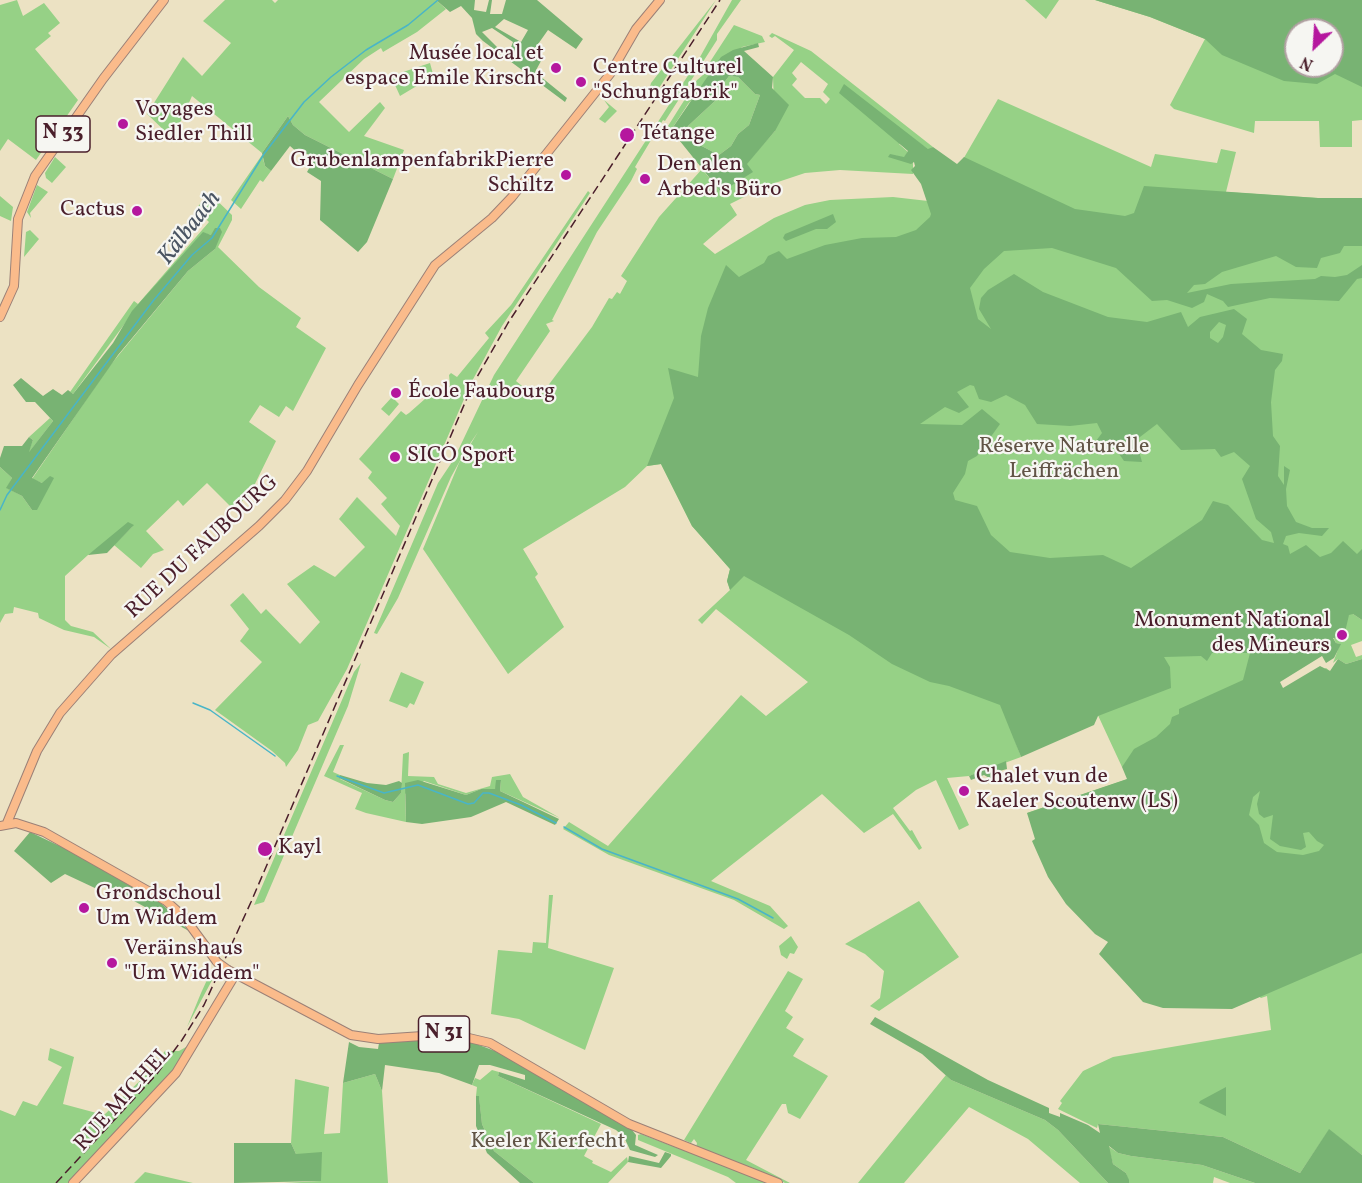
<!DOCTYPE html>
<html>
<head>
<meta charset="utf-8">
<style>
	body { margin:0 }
	#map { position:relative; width:1362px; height:1183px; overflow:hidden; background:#ece2c3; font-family:Vollkorn,serif }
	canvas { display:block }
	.north { position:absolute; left:1284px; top:18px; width:60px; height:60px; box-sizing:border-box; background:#f6f6f2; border:2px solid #b1a0a2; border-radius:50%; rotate:205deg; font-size:16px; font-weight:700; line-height:24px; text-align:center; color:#4a1f2b }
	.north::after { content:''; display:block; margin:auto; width:21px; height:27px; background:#b5179e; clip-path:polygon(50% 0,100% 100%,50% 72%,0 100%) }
</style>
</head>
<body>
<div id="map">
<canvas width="1362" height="1183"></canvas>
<div class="north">N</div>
</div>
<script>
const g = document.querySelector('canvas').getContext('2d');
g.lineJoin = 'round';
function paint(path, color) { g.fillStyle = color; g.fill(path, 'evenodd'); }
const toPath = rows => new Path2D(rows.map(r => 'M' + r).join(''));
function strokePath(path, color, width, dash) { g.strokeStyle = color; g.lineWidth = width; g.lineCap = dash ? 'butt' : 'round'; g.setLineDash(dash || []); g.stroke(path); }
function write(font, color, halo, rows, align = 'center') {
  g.font = font + ' Vollkorn,serif'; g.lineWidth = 4.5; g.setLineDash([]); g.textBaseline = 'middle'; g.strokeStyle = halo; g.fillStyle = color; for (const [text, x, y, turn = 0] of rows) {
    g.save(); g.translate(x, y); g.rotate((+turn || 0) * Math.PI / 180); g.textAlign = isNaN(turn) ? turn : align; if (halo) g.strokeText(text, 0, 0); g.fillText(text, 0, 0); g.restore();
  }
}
paint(toPath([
	[17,0,23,16,44,3,60,23,48,33,51,36,35,49,78,100,36,160,8,139,0,151,0,5],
	[225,0,272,0,275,3,278,0,436,0,446,9,417,32,383,52,381,48,364,59,319,102,349,132,380,102,385,108,364,136,404,150,393,179,305,135,293,125,288,116,262,153,192,96,181,121,168,134,147,114,183,57,202,76,231,43,203,21],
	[716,0,661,85,656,92,650,87,651,83],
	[732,0,741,0,717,34,717,40,665,121,663,120,635,167,637,169,631,181,597,232,552,320,554,321,546,324,550,331,516,381,538,399,592,327,609,298,612,299,617,292,620,294,627,281,621,276,659,217,702,169,721,192,775,131,773,77,794,50,775,36,772,38,769,36,772,33,811,51,933,147,929,150,908,135,899,144,908,152,904,158,891,154,913,161,913,174,840,170,805,173,766,186,730,204,737,215,703,244,715,254,774,218,805,205,830,200,893,197,928,201,932,213,998,99,1151,167,1155,154,1217,163,1221,149,1236,152,1226,192,1318,198,1362,198,1362,614,1356,612,1340,614,1149,759,1122,767,1096,711,1014,738,1021,757,969,776,947,778,969,825,959,830,936,780,916,790,893,808,910,831,912,830,922,848,919,850,893,814,864,833,822,794,711,881,770,906,788,926,784,929,734,900,609,855,563,829,569,822,608,846,741,695,766,716,808,682,716,609,702,624,698,620,730,590,727,581,730,569,692,526,661,464,647,466,625,487,523,549,538,574,535,577,564,627,508,674,423,549,459,463,478,432,467,448,451,477,398,598,377,634,374,633,438,483,454,459,494,375,700,57],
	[801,62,828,84,823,92,830,99,826,104,820,98,805,98,792,85,797,79,792,73],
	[1025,0,1059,0,1046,19],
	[1095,0,1362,0,1362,120,1352,121,1352,147,1320,147,1319,121,1255,121,1254,133,1174,109,1170,105,1205,39,1150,17],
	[1296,30,1332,30,1332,66,1296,66],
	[734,25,762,36,765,42,742,47,688,104,671,130,668,126,697,80,709,70,706,68],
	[430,63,433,74,430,78,400,96,391,76],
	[729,76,738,77,755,94,760,95,749,125,738,134,731,146,719,155,694,142,688,136,688,126,716,100,711,92,718,91],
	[604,100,617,111,605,123,599,119,609,107],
	[262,155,265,166,271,171,263,182,260,180,241,209,231,200],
	[55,157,66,167,52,183,46,178,45,173],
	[37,185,48,192,30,213,31,218,27,212],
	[588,191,590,193,502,326,471,383,347,669,318,721,308,725,298,750,286,767,285,763,272,751,215,710,262,662,240,641,249,629,230,605,243,593,261,614,266,609,300,644,320,622,287,584,314,565,335,577,365,547,339,519,357,497,396,536,400,526,381,504,387,498,368,478,372,472,359,459,401,411,406,415,409,413,434,391,441,399,446,395,450,385,449,375,451,373,457,377,489,338,485,333,511,305],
	[209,193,232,215,232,220,218,247,259,287,301,318,296,327,326,348,293,411,286,406,279,417,260,405,249,422,276,441,251,492,241,502,230,506,207,483,183,506,178,500,146,531,164,550,153,554,141,568,114,545,133,526,88,555,65,576,65,620,71,626,93,632,111,649,94,637,64,630,39,618,38,613,14,607,13,613,5,614,0,623,0,467,12,478,7,488,22,496,32,510,42,483,32,479,108,368,188,271,215,249,211,235,203,233,137,307,73,394,70,392,134,301,138,304,209,222,196,209],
	[0,196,13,207,11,221,0,216],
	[30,230,39,239,24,257,26,232],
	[392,397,399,404,389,416,381,409],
	[50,418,53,421,27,455,33,440,29,437],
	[1349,614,1353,614,1362,620,1362,641,1351,645,1356,657,1362,655,1362,659,1346,664,1338,659,1333,663,1340,644,1336,643,1333,637,1343,639,1346,637,1345,623],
	[361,663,348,706,264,902,254,905,354,672],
	[1326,668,1335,675,1362,678,1362,1155,1329,1130,1300,1173,1223,1137,1098,1124,1097,1128,1058,1109,1062,1103,1060,1101,1083,1071,1113,1057,1271,1030,1267,996,1261,998,1027,813,1128,779],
	[401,672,424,682,414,705,410,703,407,708,389,701],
	[340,745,344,745,333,772,340,775,340,779,385,800,393,802,401,793,403,754,409,752,408,776,434,777,438,784,466,793,490,786,492,777,510,774,523,797,560,818,500,791,501,780,495,789,481,789,466,795,424,781,405,794,406,822,366,813,355,809,362,793,324,776],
	[549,895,553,895,548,948,614,968,585,1050,519,1019,491,1014,498,950,532,953,533,942,546,943],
	[919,901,959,957,879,1011,870,1006,880,998,884,971,865,954,845,944],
	[791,936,798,947,794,954,790,953,787,959,781,955,779,946],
	[212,969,217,971,187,1027,201,993],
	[788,971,803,979,785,1011,793,1017,786,1028,804,1039,793,1056,828,1076,800,1119,788,1113,786,1104,782,1104,746,1160,790,1183,785,1183,753,1168,696,1148,697,1143,694,1139,691,1143,684,1140],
	[186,1047,188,1050,176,1069,69,1183,0,1183,0,1110,15,1116,23,1101,37,1106,62,1067,48,1060,50,1048,74,1057,63,1104,104,1115,147,1074,165,1051,179,1051],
	[492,1070,499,1072,498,1076,601,1124,584,1156,593,1161,592,1163,611,1172,627,1157,628,1162,608,1183,534,1183,494,1151,482,1124,479,1097,476,1096,477,1087,472,1085,475,1078,480,1080],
	[375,1074,382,1091,388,1183,284,1183,320,1181,296,1154,291,1143,295,1079,329,1087,324,1134,340,1133,343,1083],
	[946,1075,951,1080,1045,1120,1058,1130,1108,1183,1080,1183,1028,1139,969,1107,904,1183,858,1183],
	[641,1134,693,1154,772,1183,736,1183,728,1177,638,1140,638,1135],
	[1108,1146,1118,1153,1131,1156,1202,1165,1255,1183,1230,1183,1214,1177,1213,1183,1129,1183,1126,1173,1113,1164],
	[145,1172,193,1183,134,1183]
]), '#96d186');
paint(toPath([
	[436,0,475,0,474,10,486,12,489,0,492,0,490,14,502,14,506,0,537,0,583,39,576,49,548,30,531,54,541,61,535,72,567,98,565,102,483,41,476,34,472,18,461,6,450,12],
	[504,19,528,30,521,42,495,27],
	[492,28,513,42,509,53,500,50,482,32],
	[1095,0,1362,0,1362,87,1335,74,1317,84,1284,81,1222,55,1205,39,1150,17],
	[1296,30,1332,30,1332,66,1296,66],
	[758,43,759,47,744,51,773,77,772,88,789,105,775,131,747,164,753,172,721,192,671,130,721,57,733,50],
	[729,76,738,77,755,94,760,95,749,125,738,134,731,146,719,155,694,142,688,136,688,126,716,100,716,95,712,92,718,91],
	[844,84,928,149,933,147,957,164,964,157,1075,209,1125,216,1134,213,1144,186,1318,198,1362,198,1362,246,1344,246,1340,253,1321,258,1317,268,1296,267,1276,256,1222,272,1205,284,1194,285,1187,293,1231,284,1315,279,1321,276,1335,277,1347,275,1362,265,1362,278,1357,279,1339,301,1270,298,1228,307,1223,301,1207,294,1204,302,1192,308,1167,300,1152,301,1116,268,1052,248,1004,251,984,269,970,288,978,319,991,329,979,309,981,298,988,290,1014,274,1043,292,1108,317,1147,322,1181,312,1188,327,1200,317,1234,309,1247,319,1242,334,1261,350,1283,354,1282,361,1275,370,1271,402,1273,436,1280,446,1278,476,1284,485,1284,466,1290,470,1286,489,1287,506,1296,522,1312,528,1329,528,1322,536,1299,533,1286,536,1283,544,1288,546,1290,554,1306,545,1320,557,1331,553,1343,541,1357,554,1362,549,1362,620,1353,614,1349,615,1345,632,1340,632,1339,638,1333,638,1336,643,1341,644,1334,658,1326,663,1322,656,1280,682,1283,688,1320,666,1330,671,1338,659,1346,664,1362,659,1362,953,1232,1009,1163,1008,1143,1002,1099,954,1108,942,1095,934,1066,904,1048,877,1032,841,1035,839,1027,813,1127,779,1122,767,1134,749,1156,737,1170,724,1172,717,1179,714,1179,709,1243,680,1250,653,1212,653,1207,661,1201,656,1164,657,1170,667,1171,688,1098,716,1094,725,1021,757,1000,705,949,686,930,682,892,664,849,635,744,576,730,590,727,581,730,569,692,526,661,464,647,466,674,398,668,368,698,377,701,336,708,308,726,265,739,277,764,263,768,256,779,251,787,259,825,245,862,238,896,237,916,230,930,217,931,214,921,184,911,170,915,166,914,162,911,164,888,157,890,154,904,157,908,151,839,93],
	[1219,322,1226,325,1223,337,1218,343,1210,338,1210,332],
	[970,385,974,386,979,399,991,402,1006,395,1025,405,1037,424,1070,426,1097,423,1102,433,1096,441,1113,445,1124,461,1142,462,1136,440,1157,424,1181,450,1215,449,1221,457,1234,452,1250,466,1242,479,1256,519,1271,532,1274,543,1262,540,1228,505,1213,501,1202,520,1131,568,1103,555,1050,558,1010,552,991,535,977,506,955,500,953,493,965,474,968,461,977,456,1000,424,982,409,962,425,920,424,945,407,959,413,969,407,957,392],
	[1260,791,1257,804,1259,814,1264,818,1273,815,1270,839,1280,846,1301,850,1306,847,1303,833,1309,832,1317,841,1324,845,1319,851,1303,855,1277,852,1264,843,1259,825,1249,815,1253,797],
	[288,116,293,125,305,135,393,179,367,242,358,252,320,220,321,181,307,172,315,158,305,153,298,153,290,146,271,171,265,166,262,153],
	[833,214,836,222,827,229,816,229,786,241,783,238,785,234],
	[215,228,220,228,222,232,215,249,188,271,118,355,32,478,42,483,50,476,54,478,37,510,32,510,22,496,6,488,12,478,0,467,0,458,4,446,22,446,29,437,33,440,29,452,53,421,35,402,26,402,13,385,21,378,43,396,53,389,62,395,68,390,73,394,113,343,132,311,203,232,211,235],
	[128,522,134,525,107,553,88,555],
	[1006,761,1007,769,992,773,991,779,984,775,971,780,969,776],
	[340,775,367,783,386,785,399,781,402,783,401,793,393,802,385,800,339,778],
	[418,780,466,795,481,789,495,789,496,780,501,780,500,791,559,819,555,825,506,802,471,817,422,824,406,822,405,783],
	[30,832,68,850,162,904,189,931,101,883,97,889,65,874,51,883,14,851],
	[875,1017,988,1080,1049,1108,1049,1113,1060,1117,1060,1113,1088,1125,1100,1133,1098,1124,1223,1137,1300,1173,1329,1129,1362,1155,1362,1183,1255,1183,1202,1165,1131,1156,1118,1153,1109,1146,1113,1164,1126,1173,1129,1180,1129,1183,1108,1183,1058,1130,1045,1120,951,1080,922,1054,870,1024],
	[435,1038,471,1042,503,1054,632,1130,636,1135,635,1145,658,1155,655,1157,630,1150,624,1137,616,1130,498,1076,499,1072,525,1080,525,1075,490,1065,479,1065,472,1085,439,1073,385,1065,382,1091,375,1074,343,1083,349,1042,359,1047,378,1049,379,1043],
	[1226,1087,1226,1116,1199,1103,1200,1101],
	[476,1096,479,1096,482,1124,494,1151,534,1183,520,1183,487,1153,476,1126],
	[234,1143,291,1143,296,1154,322,1152,321,1181,234,1183],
	[665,1152,671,1154,671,1156,661,1168,628,1162,629,1156,659,1163]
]), '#78b373');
strokePath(toPath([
	[0,510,7,495,153,301,192,255,212,238,264,154,304,102,331,77,366,50,408,25,438,0],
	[193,703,210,710,275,756],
	[337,776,384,793,418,785,468,804,474,803,483,793,489,793,521,805,556,823],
	[564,827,602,849,738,899,773,918]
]), '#49b5c7', 1.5);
const major = toPath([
	[0,317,14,286,18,219,35,176,103,79,164,0],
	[7,823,37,751,60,713,111,655,259,526,285,500,307,471,358,385,435,265,492,218,512,197,610,74,636,29,660,0],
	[0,826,16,823,44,832,166,901,184,917,217,962],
	[228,970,351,1035,378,1039,452,1034,490,1043,629,1124,778,1183],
	[73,1183,176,1073,235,975]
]);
strokePath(major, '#9b8077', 10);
strokePath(major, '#fabb8b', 8);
strokePath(toPath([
	[56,1183,156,1075,182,1040,204,1005,251,902,473,384,508,323,720,0]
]), '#4a1f2b', 1.5, [9, 4.5]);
const majorBridge = toPath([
	[217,962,228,970]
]);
strokePath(majorBridge, '#9b8077', 10, []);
strokePath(majorBridge, '#fabb8b', 8);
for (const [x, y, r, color] of [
	[556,68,6,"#b5179e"],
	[581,82,6,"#b5179e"],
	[123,124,6,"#b5179e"],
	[627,135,8,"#b5179e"],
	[566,175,6,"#b5179e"],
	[645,179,6,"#b5179e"],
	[137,211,6,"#b5179e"],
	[396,393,6,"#b5179e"],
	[395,457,6,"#b5179e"],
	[1342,635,6,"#b5179e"],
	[964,791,6,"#b5179e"],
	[265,849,8,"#b5179e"],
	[84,908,6,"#b5179e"],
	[112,963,6,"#b5179e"]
]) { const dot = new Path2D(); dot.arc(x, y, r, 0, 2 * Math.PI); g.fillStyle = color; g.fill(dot); strokePath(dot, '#f6f6f2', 2); }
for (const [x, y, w] of [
	[63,134,54],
	[444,1034,51]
]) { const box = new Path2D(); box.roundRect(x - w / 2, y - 18, w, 36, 4.5); g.fillStyle = '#f6f6f2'; g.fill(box); strokePath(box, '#4a1f2b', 1.5); }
write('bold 21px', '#4a1f2b', null, [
	["N 33",63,134],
	["N 31",444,1034]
]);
write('22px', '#4a1f2b', '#f6f6f2', [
	["Musée local et",544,55,"right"],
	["espace Emile Kirscht",544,80,"right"],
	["Centre Culturel",593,69],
	["\"Schungfabrik\"",593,94],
	["Voyages",135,111],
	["Siedler Thill",135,136],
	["Tétange",640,135],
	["GrubenlampenfabrikPierre",554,162,"right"],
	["Schiltz",554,187,"right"],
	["Den alen",657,166],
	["Arbed's Büro",657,191],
	["Cactus",125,211,"right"],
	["École Faubourg",408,393],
	["SICO Sport",407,457],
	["Monument National",1330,622,"right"],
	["des Mineurs",1330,647,"right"],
	["Chalet vun de",976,778],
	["Kaeler Scoutenw (LS)",976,803],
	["Kayl",278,849],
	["Grondschoul",96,895],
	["Um Widdem",96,920],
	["Veräinshaus",124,950],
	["\"Um Widdem\"",124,975]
], 'left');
write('22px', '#615446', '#f6f6f2', [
	["Réserve Naturelle",1064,448],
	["Leiffrächen",1064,473],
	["Keeler Kierfecht",548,1143]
]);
write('22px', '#4a1f2b', '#f6f6f2', [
	["RUE DU FAUBOURG",203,548,-43],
	["RUE MICHEL",124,1100,-48]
]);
write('italic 24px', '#4a5462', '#f6f6f2', [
	["Kälbaach",191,229,-52]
]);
</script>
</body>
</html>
